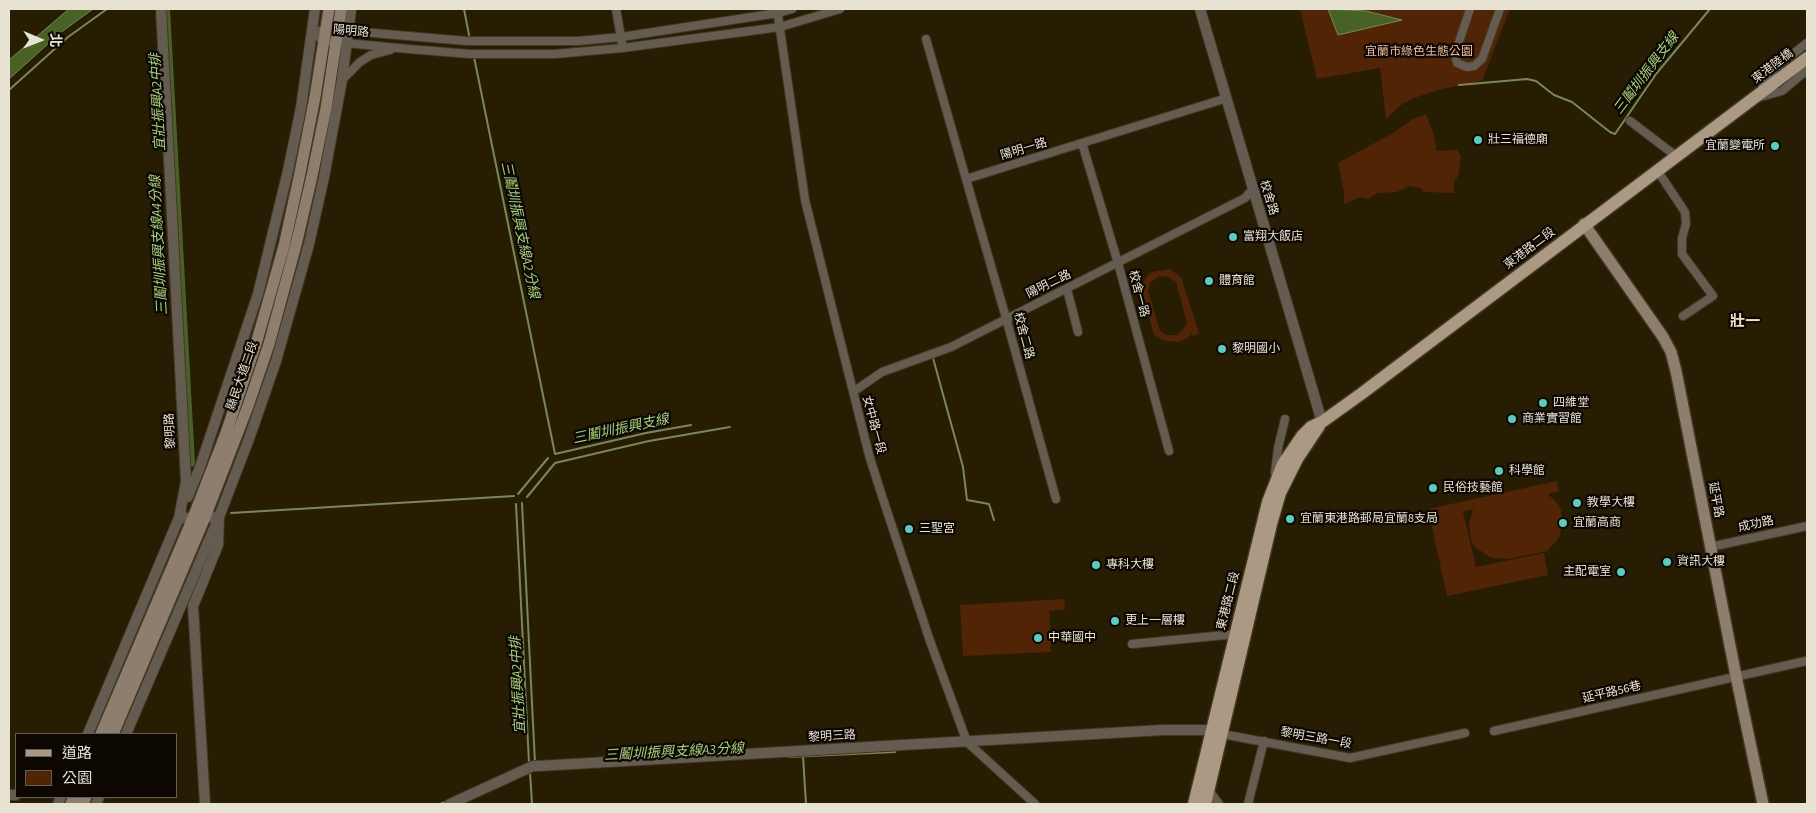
<!DOCTYPE html>
<html>
<head>
<meta charset="utf-8">
<style>
	body { margin:0 }
	#map { position:relative; width:1816px; height:813px; overflow:hidden; background:#271d03; font-family:"Source Sans 3","Noto Sans TC",sans-serif }
	canvas { display:block }
	.frame { position:absolute; inset:0; border:10px solid #e8e2d2; pointer-events:none }
	.legend { position:absolute; left:15px; top:733px; width:162px; height:65px; box-sizing:border-box; background:#0c0801; border:1px solid #645f55; margin:0; padding:6px 9px; list-style:none; font-size:15px; color:#e8e2d2 }
	.legend li { display:flex; align-items:center; gap:10px; height:25px }
	.legend b { width:25px; border:1px solid #645f55 }
	.north { position:absolute; left:15px; top:15px; width:50px; height:50px; -webkit-text-stroke:4px #0c0801; paint-order:stroke; rotate:91deg; font-size:14px; font-weight:700; line-height:20px; text-align:center; color:#e8e2d2 }
	.north::after { content:''; display:block; margin:auto; width:18px; height:22px; background:#e8e2d2; clip-path:polygon(50% 0,100% 100%,50% 72%,0 100%) }
</style>
</head>
<body>
<div id="map">
<canvas width="1816" height="813"></canvas>
<div class="frame"></div>
<ul class="legend">
<li><b style="height:6px;background:#ac9983"></b>道路</li>
<li><b style="height:14px;background:#502404"></b>公園</li>
</ul>
<div class="north">北</div>
</div>
<script>
const g = document.querySelector('canvas').getContext('2d');
g.lineJoin = 'round';
function paint(path, color) { g.fillStyle = color; g.fill(path, 'evenodd'); }
const toPath = rows => new Path2D(rows.map(r => 'M' + r).join(''));
function strokePath(path, color, width, dash) { g.strokeStyle = color; g.lineWidth = width; g.lineCap = dash ? 'butt' : 'round'; g.setLineDash(dash || []); g.stroke(path); }
function write(font, color, halo, rows, align = 'center') {
  g.font = font + ' "Source Sans 3","Noto Sans TC",sans-serif'; g.lineWidth = 4.5; g.setLineDash([]); g.textBaseline = 'middle'; g.strokeStyle = halo; g.fillStyle = color; for (const [text, x, y, turn = 0] of rows) {
    g.save(); g.translate(x, y); g.rotate((+turn || 0) * Math.PI / 180); g.textAlign = isNaN(turn) ? turn : align; if (halo) g.strokeText(text, 0, 0); g.fillText(text, 0, 0); g.restore();
  }
}
paint(toPath([
	[1300,9,1510,9,1482,81,1438,90,1414,98,1401,105,1386,119,1380,68,1317,79],
	[1426,114,1433,132,1437,151,1457,150,1461,156,1459,174,1454,182,1454,193,1423,192,1421,188,1409,186,1397,192,1377,193,1369,199,1360,197,1344,204,1344,192,1338,163,1393,133,1411,120],
	[1170,269,1181,277,1199,333,1193,336,1191,332,1188,338,1179,342,1165,341,1154,335,1141,288,1147,276,1152,272],
	[1160,276,1168,277,1176,282,1187,323,1183,330,1177,335,1166,335,1160,331,1148,290,1151,282],
	[1557,481,1559,491,1548,494,1558,504,1561,510,1563,524,1558,539,1547,551,1508,559,1491,558,1475,547,1471,540,1469,524,1473,509,1463,512,1476,567,1544,553,1548,575,1447,596,1428,509],
	[1064,599,1065,609,1049,611,1051,652,963,656,960,605]
]), '#502404');
const water = toPath([
	[69,9,93,9,60,33,9,79,9,60,69,9],
	[1328,9,1366,11,1402,20,1338,35,1328,9]
]);
paint(water, '#486225');
strokePath(water, '#788859', 1);
strokePath(toPath([
	[464,9,470,40],
	[474,57,555,454,646,433,691,425],
	[1459,85,1527,79,1536,81,1554,95,1572,102,1610,132,1615,134,1656,74,1710,9],
	[9,90,68,37,107,9],
	[933,358,963,467,967,500,989,504,994,520],
	[518,494,548,458],
	[527,497,555,463,649,441,730,427],
	[522,503,535,763],
	[516,504,529,763],
	[231,513,514,496],
	[803,756,806,804],
	[789,757,895,752,895,750],
	[530,772,532,804],
	[440,804,448,801]
]), '#788859', 2);
strokePath(toPath([
	[166,9,191,463]
]), '#486225', 8);
const minor = toPath([
	[616,9,622,43],
	[777,9,805,200,869,455,882,496,930,641,967,742,1035,804],
	[1470,9,1455,54,1457,63,1467,67,1474,66,1482,59,1500,9],
	[312,33,324,41,409,49,470,54,555,54,622,48,780,27,840,9],
	[312,33,326,29,467,41,578,41,621,37,778,13,792,9],
	[926,39,966,179,1227,98],
	[342,80,360,62,371,55,390,50],
	[1762,88,1775,68,1807,43],
	[1760,97,1782,91,1807,70],
	[1630,121,1676,156],
	[1082,143,1118,263,1169,451],
	[1657,170,1685,212,1686,224,1682,238,1682,254,1713,296,1683,316],
	[966,179,1006,318,1056,499],
	[1067,289,1078,332],
	[853,392,882,372,951,347,1245,198,1252,190],
	[1275,473,1278,448,1285,419],
	[1710,547,1807,526],
	[1132,644,1236,634],
	[1494,731,1806,661],
	[1222,734,1350,758,1465,733],
	[1207,788,1219,804],
	[1248,804,1264,741]
]);
const tertiary = toPath([
	[161,9,185,462,186,482,179,518,219,517,218,545,193,606,205,804],
	[1200,9,1322,422],
	[188,497,200,467,258,294,288,171,301,108,315,9],
	[88,734,181,513],
	[126,734,219,517,250,436,276,361,309,244,324,177,342,80,351,9],
	[9,795,16,795],
	[58,804,61,797],
	[96,804,99,797],
	[450,804,533,766,538,766,1163,730,1212,730,1217,732]
]);
const secondary = toPath([
	[1584,224,1663,337,1671,352,1676,371,1736,676,1763,804],
	[101,734,193,518,226,433,256,344,284,246,300,173,315,97,329,9],
	[113,734,205,517,248,406,269,344,296,245,312,176,326,108,341,9],
	[71,804,74,797],
	[83,804,86,797]
]);
const primary = toPath([
	[1194,804,1268,502,1283,464,1302,436,1311,427,1322,422,1361,394,1807,58],
	[1205,804,1271,524,1280,493,1297,459,1319,426]
]);
strokePath(minor, '#423920', 10);
strokePath(tertiary, '#423920', 12);
strokePath(secondary, '#423920', 14);
strokePath(primary, '#423920', 15);
strokePath(minor, '#655c51', 8);
strokePath(tertiary, '#655c51', 10);
strokePath(secondary, '#8d7e6e', 11);
strokePath(primary, '#ac9983', 12);
for (const [x, y, r, color] of [
	[1478,140,5,"#56cec3"],
	[1775,146,5,"#56cec3"],
	[1233,237,5,"#56cec3"],
	[1209,281,5,"#56cec3"],
	[1222,349,5,"#56cec3"],
	[1543,403,5,"#56cec3"],
	[1512,419,5,"#56cec3"],
	[1499,471,5,"#56cec3"],
	[1433,488,5,"#56cec3"],
	[1577,503,5,"#56cec3"],
	[1290,519,5,"#56cec3"],
	[1563,523,5,"#56cec3"],
	[909,529,5,"#56cec3"],
	[1667,562,5,"#56cec3"],
	[1096,565,5,"#56cec3"],
	[1621,572,5,"#56cec3"],
	[1115,621,5,"#56cec3"],
	[1038,638,5,"#56cec3"]
]) { const dot = new Path2D(); dot.arc(x, y, r, 0, 2 * Math.PI); g.fillStyle = color; g.fill(dot); strokePath(dot, '#0c0801', 2); }
write('12px', '#e8e2d2', '#0c0801', [
	["陽明路",351,32,5],
	["東港陸橋",1773,67,-37],
	["陽明一路",1024,150,-17],
	["校舍路",1268,198,73],
	["東港路二段",1530,249,-37],
	["陽明二路",1049,285,-26],
	["校舍一路",1138,294,75],
	["校舍二路",1023,336,75],
	["縣民大道二段",243,376,-71],
	["女中路一段",873,425,75],
	["黎明路",171,431,-93],
	["延平路",1715,500,79],
	["成功路",1756,525,-12],
	["東港路二段",1229,601,-76],
	["延平路56巷",1612,693,-13],
	["黎明三路",832,737,-3],
	["黎明三路一段",1316,739,10]
]);
write('12px', '#f4bfa0', '#0c0801', [
	["宜蘭市綠色生態公園",1419,52]
]);
write('12px', '#e8e2d2', '#0c0801', [
	["壯三福德廟",1488,140],
	["宜蘭變電所",1765,146,"right"],
	["富翔大飯店",1243,237],
	["體育館",1219,281],
	["黎明國小",1232,349],
	["四維堂",1553,403],
	["商業實習館",1522,419],
	["科學館",1509,471],
	["民俗技藝館",1443,488],
	["教學大樓",1587,503],
	["宜蘭東港路郵局宜蘭8支局",1300,519],
	["宜蘭高商",1573,523],
	["三聖宮",919,529],
	["資訊大樓",1677,562],
	["專科大樓",1106,565],
	["主配電室",1611,572,"right"],
	["更上一層樓",1125,621],
	["中華國中",1048,638]
], 'left');
write('italic 14px', '#a7d077', '#0c0801', [
	["三鬮圳振興支線",1647,74,-53],
	["宜壯振興A2中排",159,102,-93],
	["三鬮圳振興支線A2分線",519,230,78],
	["三鬮圳振興支線A4分線",160,245,-93],
	["三鬮圳振興支線",621,430,-12],
	["宜壯振興A2中排",519,685,-93],
	["三鬮圳振興支線A3分線",674,753,-3]
]);
write('bold 15px', '#eee2c2', '#0c0801', [
	["壯一",1745,323]
]);
</script>
</body>
</html>
